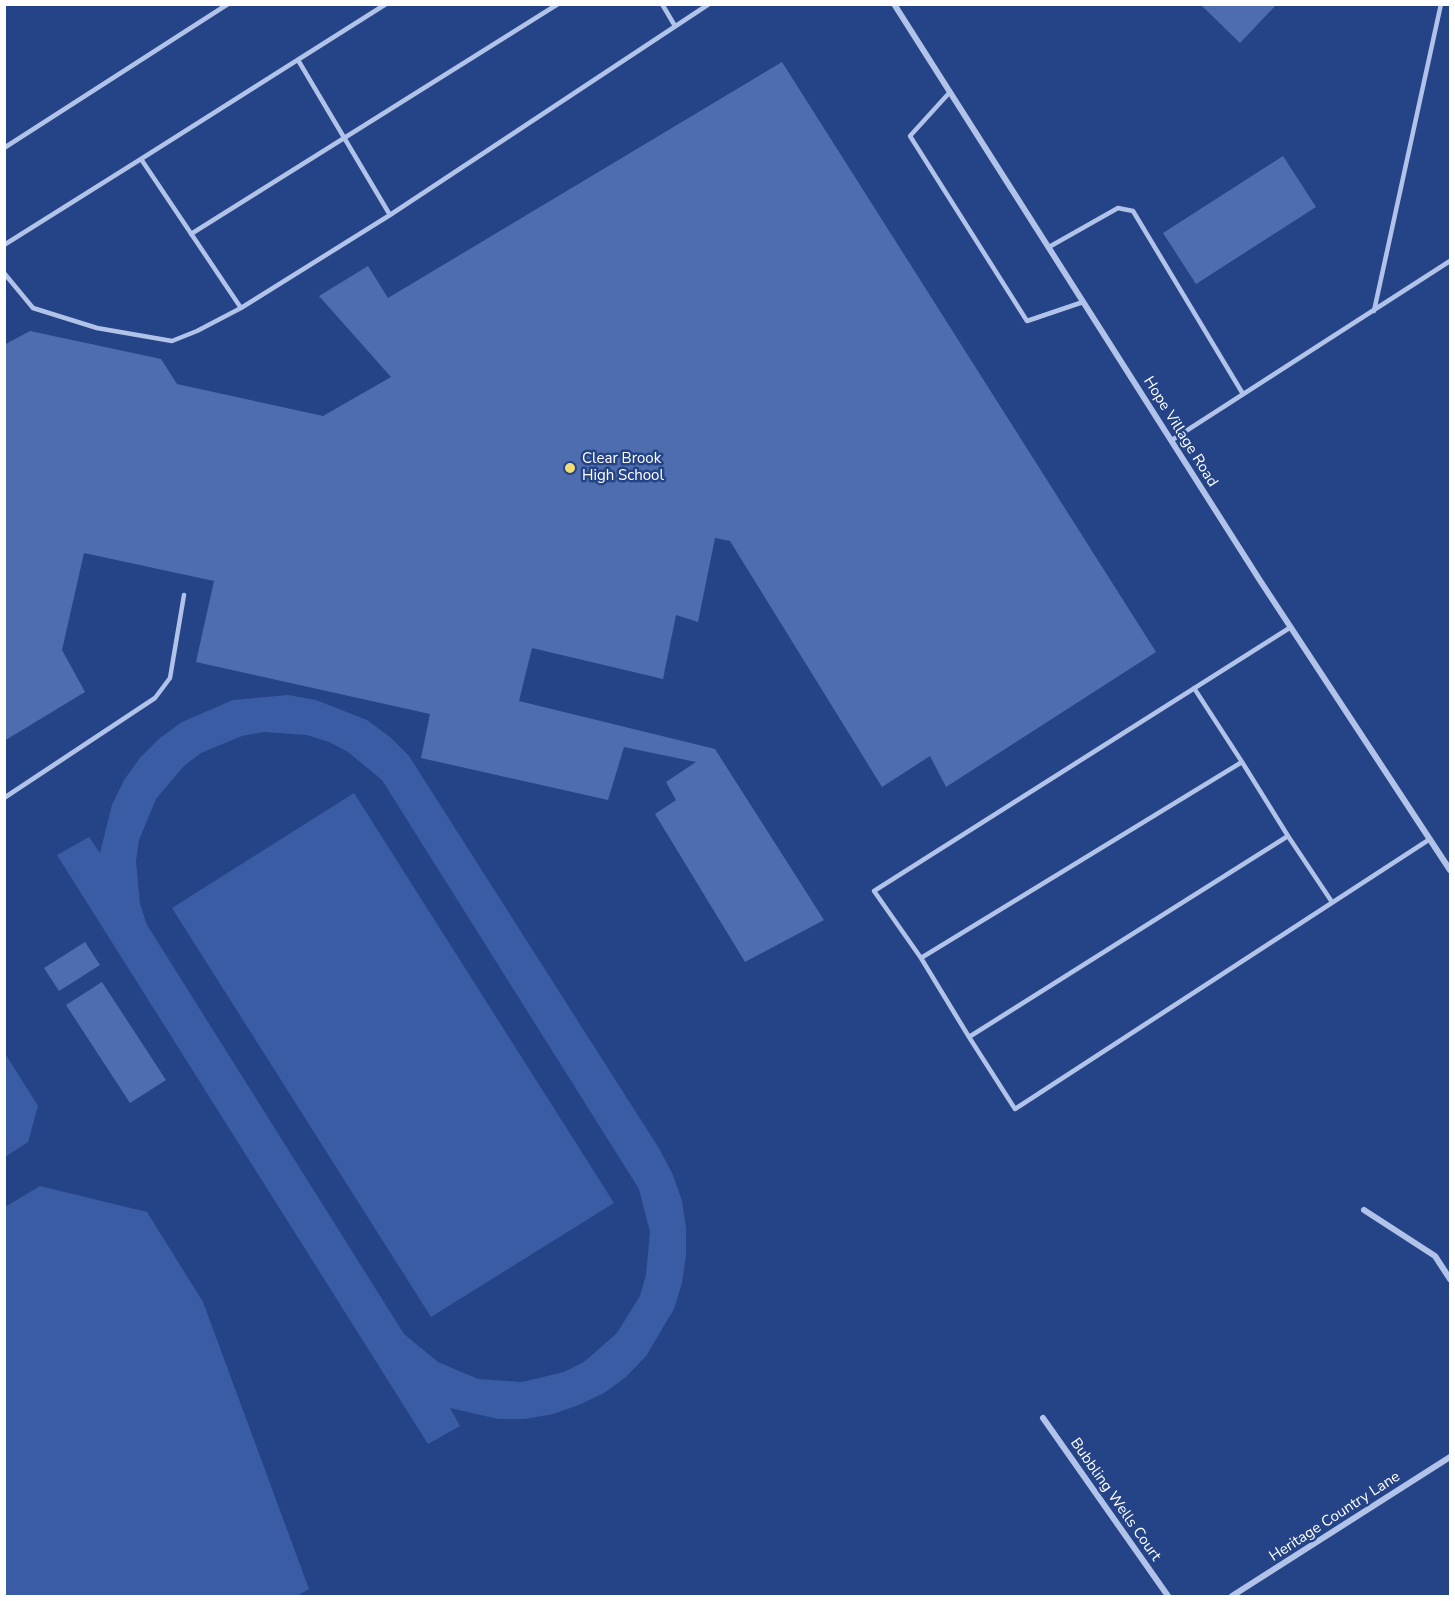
<!DOCTYPE html>
<html>
<head>
<meta charset="utf-8">
<style>
	body { margin:0 }
	#map { position:relative; width:1455px; height:1601px; overflow:hidden; background:#254487; font-family:"Nunito Sans",sans-serif }
	canvas { display:block }
	.frame { position:absolute; inset:0; border:6px solid #fff; pointer-events:none }
</style>
</head>
<body>
<div id="map">
<canvas width="1455" height="1601"></canvas>
<div class="frame"></div>
</div>
<script>
const g = document.querySelector('canvas').getContext('2d');
g.lineJoin = 'round';
function paint(path, color) { g.fillStyle = color; g.fill(path, 'evenodd'); }
const toPath = rows => new Path2D(rows.map(r => 'M' + r).join(''));
function strokePath(path, color, width, dash) { g.strokeStyle = color; g.lineWidth = width; g.lineCap = dash ? 'butt' : 'round'; g.setLineDash(dash || []); g.stroke(path); }
function write(font, color, halo, rows, align = 'center') {
  g.font = font + ' "Nunito Sans",sans-serif'; g.lineWidth = 5; g.setLineDash([]); g.textBaseline = 'middle'; g.strokeStyle = halo; g.fillStyle = color; for (const [text, x, y, turn = 0] of rows) {
    g.save(); g.translate(x, y); g.rotate((+turn || 0) * Math.PI / 180); g.textAlign = isNaN(turn) ? turn : align; if (halo) g.strokeText(text, 0, 0); g.fillText(text, 0, 0); g.restore();
  }
}
paint(toPath([
	[288,695,316,700,367,720,390,737,409,756,660,1150,673,1175,682,1201,686,1228,686,1255,682,1283,674,1309,646,1356,626,1377,604,1393,579,1405,553,1414,525,1419,498,1419,450,1408,460,1426,428,1444,57,855,89,837,100,853,112,805,124,780,140,758,160,738,182,722,233,700],
	[264,732,307,735,329,742,348,752,382,780,639,1189,650,1232,646,1275,640,1296,617,1333,584,1362,564,1372,522,1382,478,1379,438,1362,404,1334,147,925,140,904,136,861,139,840,156,799,184,766,201,753,242,736],
	[354,793,614,1203,431,1317,172,908],
	[4,1052,38,1106,28,1142,5,1157],
	[40,1186,147,1212,203,1302,309,1589,297,1596,5,1596,5,1207]
]), '#3a5ca4');
paint(toPath([
	[1200,4,1277,4,1240,43],
	[782,62,1156,652,946,787,930,756,882,787,730,541,715,538,698,622,676,615,663,679,532,648,519,701,715,749,824,920,745,962,655,814,676,800,666,782,696,762,624,747,608,800,421,758,430,714,196,662,214,581,84,553,62,650,85,692,4,741,4,345,30,331,161,359,177,384,323,416,391,377,319,296,368,266,388,298],
	[1283,156,1316,207,1196,284,1163,233],
	[85,942,100,965,59,991,44,968],
	[102,982,166,1080,130,1103,66,1005]
]), '#4e6daf');
strokePath(toPath([
	[662,4,675,26],
	[298,60,390,215],
	[950,92,910,136,1027,321,1083,302],
	[4,148,228,4],
	[141,159,386,4],
	[191,234,558,4],
	[4,245,141,159,241,308,390,215,709,4],
	[1049,247,1118,208,1133,211,1243,394],
	[4,273,33,308,97,328,172,341,197,331,241,308],
	[1374,311,1441,4],
	[1172,440,1450,261],
	[1291,627,874,891,921,958,1242,762,1288,836,969,1037,1015,1109,1430,839],
	[1194,688,1242,762],
	[4,798,155,698,170,678,184,595],
	[1288,836,1332,902],
	[921,958,969,1037]
]), '#b1c3e9', 4.5);
strokePath(toPath([
	[894,4,1261,582,1450,870],
	[1364,1210,1435,1256,1450,1279],
	[1043,1418,1168,1596],
	[1232,1596,1450,1457]
]), '#b1c3e9', 6);
for (const [x, y, r, color] of [
	[570,468,6,"#f3de75"]
]) { const dot = new Path2D(); dot.arc(x, y, r, 0, 2 * Math.PI); g.fillStyle = color; g.fill(dot); strokePath(dot, '#254487', 2); }
write('15px', '#fff', '#254487', [
	["Hope Village Road",1180,432,58],
	["Bubbling Wells Court",1115,1500,55],
	["Heritage Country Lane",1335,1517,-33]
]);
write('15px', '#fff', '#254487', [
	["Clear Brook",582,459],
	["High School",582,476]
], 'left');
</script>
</body>
</html>
